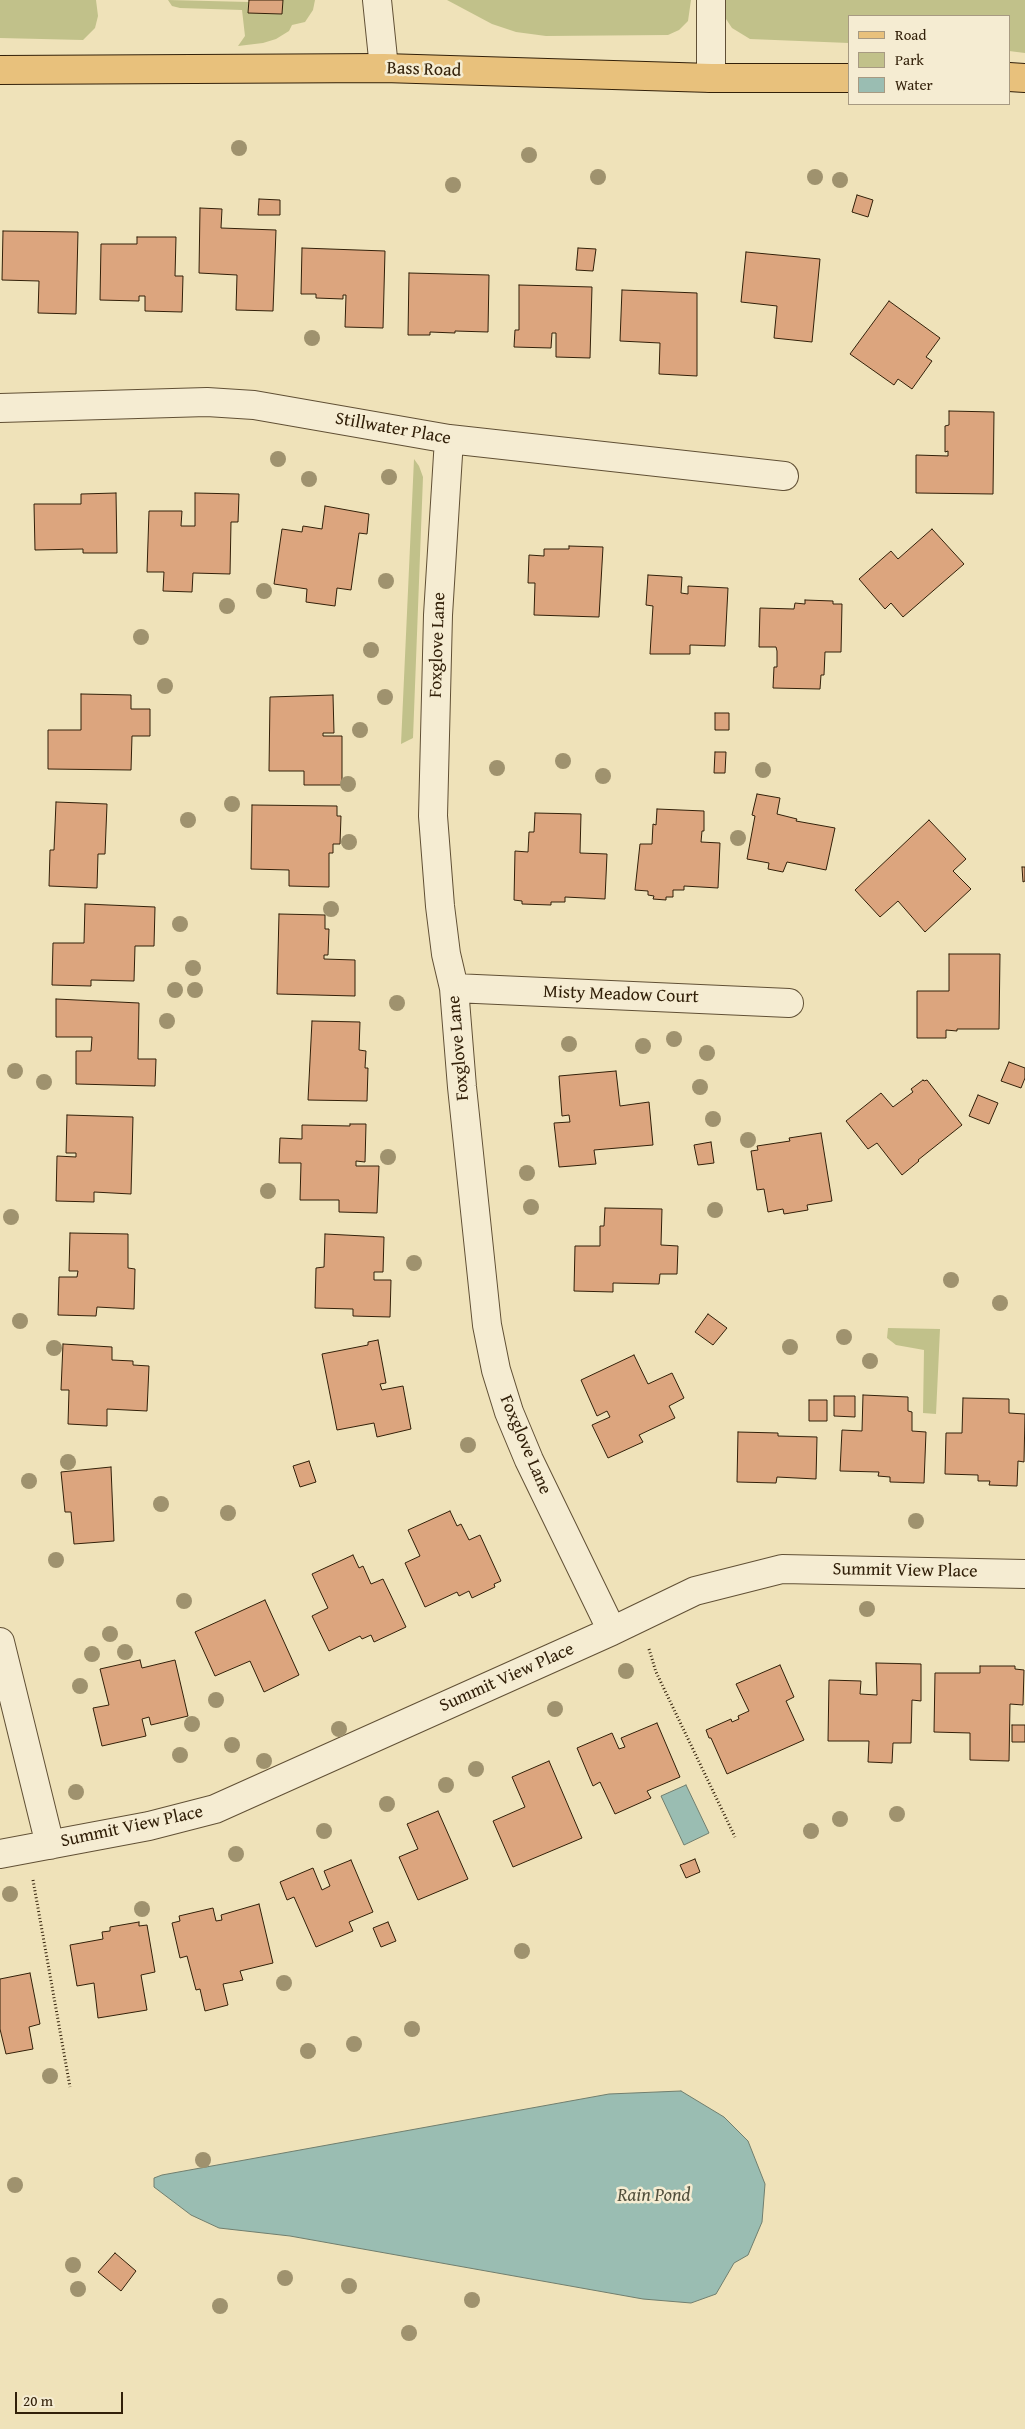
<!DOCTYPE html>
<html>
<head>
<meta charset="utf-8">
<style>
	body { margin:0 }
	#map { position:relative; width:1025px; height:2429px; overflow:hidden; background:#efe2b9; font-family:"Gentium Book Plus",serif }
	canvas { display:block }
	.legend { position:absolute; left:848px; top:15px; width:162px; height:90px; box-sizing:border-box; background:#f5ecd2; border:1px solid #a79a82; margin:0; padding:6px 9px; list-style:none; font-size:15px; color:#322009 }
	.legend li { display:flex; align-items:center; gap:10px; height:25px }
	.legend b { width:25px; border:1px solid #a79a82 }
	.scale { position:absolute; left:15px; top:2392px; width:108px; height:22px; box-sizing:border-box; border:2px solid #322009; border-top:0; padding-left:6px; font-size:15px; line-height:18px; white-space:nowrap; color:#322009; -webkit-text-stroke:4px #f5ecd2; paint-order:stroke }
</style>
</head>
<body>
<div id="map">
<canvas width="1025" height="2429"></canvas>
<ul class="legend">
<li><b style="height:6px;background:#e8c17c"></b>Road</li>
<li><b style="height:14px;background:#c1c18a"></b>Park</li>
<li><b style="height:14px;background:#9abdb2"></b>Water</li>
</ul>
<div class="scale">20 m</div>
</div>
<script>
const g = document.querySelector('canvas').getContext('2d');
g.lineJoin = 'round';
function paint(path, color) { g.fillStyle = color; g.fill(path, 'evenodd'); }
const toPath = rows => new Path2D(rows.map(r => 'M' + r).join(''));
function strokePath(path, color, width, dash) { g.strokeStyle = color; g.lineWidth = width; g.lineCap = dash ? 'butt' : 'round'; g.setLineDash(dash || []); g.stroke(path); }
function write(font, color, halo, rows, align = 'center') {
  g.font = font + ' "Gentium Book Plus",serif'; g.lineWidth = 5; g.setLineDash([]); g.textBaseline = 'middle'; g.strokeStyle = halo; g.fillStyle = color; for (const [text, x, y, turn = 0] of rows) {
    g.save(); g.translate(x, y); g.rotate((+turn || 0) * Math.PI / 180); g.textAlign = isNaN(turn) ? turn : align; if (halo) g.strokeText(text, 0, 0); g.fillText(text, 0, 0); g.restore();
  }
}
paint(toPath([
	[0,0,96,0,98,16,95,28,83,40,0,38],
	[168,0,249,2,248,12,282,14,283,0,315,0,313,10,305,22,292,25,289,31,276,39,263,43,238,46,245,36,242,10,180,8,172,6],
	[447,0,691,0,688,21,679,30,668,35,546,36,516,32,492,24],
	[725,0,1025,0,1025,53,1009,51,1009,16,849,16,849,43,750,39,732,28,726,19],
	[414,459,419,466,423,477,413,738,401,744],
	[888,1328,940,1329,936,1414,923,1413,924,1350,896,1345,887,1338]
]), '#c1c18a');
const water = toPath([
	[686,1785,709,1833,684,1845,661,1796,686,1785],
	[681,2091,724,2117,748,2141,765,2184,762,2222,748,2255,734,2263,716,2294,691,2303,643,2299,290,2236,219,2228,191,2215,154,2187,154,2178,162,2175,609,2094,681,2091]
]);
paint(water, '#9abdb2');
strokePath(water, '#707e6e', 1);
const building = toPath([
	[249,0,283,0,282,14,248,13,249,0],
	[857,195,873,200,868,217,852,212,857,195],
	[259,199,280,200,280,215,258,215,259,199],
	[200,208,222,209,221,228,276,230,273,311,236,310,237,275,199,273,200,208],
	[3,231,78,232,76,314,38,313,39,281,2,280,3,231],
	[137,237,176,237,175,276,183,276,182,312,145,311,145,296,139,296,139,301,100,300,101,244,137,244,137,237],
	[302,248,385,251,383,328,345,327,346,295,343,295,343,299,316,298,316,294,301,294,302,248],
	[578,248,596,249,593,271,576,270,578,248],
	[746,252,820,259,812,342,774,338,777,306,741,302,746,252],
	[409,273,489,275,488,332,455,331,455,333,430,332,430,335,408,335,409,273],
	[519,285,592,287,590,358,556,357,556,333,552,333,551,348,514,347,515,330,519,330,519,285],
	[622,290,697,293,697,376,659,374,660,343,620,341,622,290],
	[889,301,940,338,926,357,932,361,912,389,898,379,894,385,850,354,889,301],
	[949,411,994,412,993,494,916,493,916,455,948,456,948,451,945,452,945,426,949,425,949,411],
	[116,493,117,553,83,553,83,549,35,550,34,504,81,504,81,494,116,493],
	[195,493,239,494,238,522,231,522,230,574,193,573,192,592,163,591,164,572,147,572,149,511,182,511,181,526,195,526,195,493],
	[325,506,369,514,367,534,359,533,351,590,337,588,335,606,306,602,307,589,274,584,282,529,302,532,303,526,322,529,325,506],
	[932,529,964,564,903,617,891,603,885,609,859,579,891,551,898,559,932,529],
	[569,546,603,547,599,617,534,615,535,583,528,583,529,555,544,556,544,549,569,549,569,546],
	[648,575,682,577,681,593,688,594,688,586,728,588,725,646,690,645,690,654,650,654,653,606,646,605,648,575],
	[805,600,833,601,833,604,842,604,841,652,825,652,824,675,821,675,820,689,773,688,774,667,777,667,777,651,776,647,759,647,760,608,794,609,795,603,805,604,805,600],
	[81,694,131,695,131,709,150,709,150,736,132,736,131,770,48,769,48,730,81,730,81,694],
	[333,695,334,733,323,733,323,736,342,736,342,785,304,785,304,771,269,771,270,697,333,695],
	[715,713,729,713,729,730,715,730,715,713],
	[715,752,726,752,725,773,714,773,715,752],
	[757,794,780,798,777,814,797,819,796,821,835,828,826,870,787,862,783,872,768,869,769,863,747,859,755,816,752,815,757,794],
	[56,802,107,804,105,854,98,854,97,888,49,886,50,850,54,850,56,802],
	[252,805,337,806,337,816,341,816,340,844,333,844,333,853,329,853,329,887,289,886,289,870,251,869,252,805],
	[657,809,704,811,704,831,702,831,701,842,720,843,718,888,684,886,684,890,673,890,673,897,666,897,666,900,653,899,654,896,648,895,648,891,635,890,640,844,652,844,653,824,656,825,657,809],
	[535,813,581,814,580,853,607,854,605,899,565,897,565,902,551,902,551,905,522,904,522,901,514,900,515,851,528,852,529,832,534,832,535,813],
	[929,820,966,859,953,871,971,889,925,932,898,901,880,917,855,890,929,820],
	[1022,867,1025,867,1025,881,1023,882,1022,867],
	[85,904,155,907,154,946,135,946,134,981,91,980,91,986,52,985,53,943,84,943,85,904],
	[279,914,325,915,325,929,329,929,328,955,324,955,324,959,355,960,355,996,277,994,279,914],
	[949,954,1000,954,999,1029,957,1029,957,1031,946,1030,946,1038,917,1038,917,991,949,991,949,954],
	[56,999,139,1003,138,1059,156,1059,155,1086,76,1084,76,1051,91,1051,92,1037,56,1037,56,999],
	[312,1021,360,1022,359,1050,366,1051,365,1068,368,1068,367,1101,308,1100,312,1021],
	[1009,1062,1025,1068,1025,1078,1021,1088,1001,1081,1009,1062],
	[616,1071,620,1106,649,1102,653,1145,594,1150,596,1164,559,1167,554,1123,570,1122,569,1115,562,1116,559,1076,616,1071],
	[923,1080,924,1081,927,1080,962,1125,918,1160,919,1161,902,1175,877,1143,868,1149,846,1121,881,1093,893,1107,913,1092,911,1089,923,1080],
	[978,1095,998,1103,989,1124,969,1116,978,1095],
	[67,1115,133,1117,131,1194,94,1192,94,1202,56,1201,57,1156,76,1157,76,1153,66,1153,67,1115],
	[350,1124,366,1124,365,1162,356,1161,356,1166,379,1166,377,1213,339,1212,339,1200,300,1200,301,1163,279,1163,280,1138,302,1139,302,1125,350,1126,350,1124],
	[821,1133,832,1201,807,1205,808,1210,784,1214,783,1209,768,1212,764,1189,757,1190,751,1151,758,1150,757,1146,790,1141,789,1138,821,1133],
	[711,1142,714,1163,698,1165,694,1145,711,1142],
	[605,1208,662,1209,661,1245,678,1246,677,1274,660,1274,659,1284,613,1283,613,1292,574,1291,575,1246,600,1246,600,1226,604,1226,605,1208],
	[70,1233,128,1234,128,1268,135,1269,134,1309,97,1307,96,1316,58,1315,59,1277,77,1277,78,1271,69,1271,70,1233],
	[325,1234,384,1237,383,1272,374,1272,374,1280,391,1280,390,1317,353,1316,353,1309,315,1308,316,1268,324,1267,325,1234],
	[708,1314,727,1328,713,1345,695,1332,708,1314],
	[378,1340,386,1383,380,1384,382,1390,403,1386,411,1429,377,1437,374,1423,337,1430,322,1354,368,1345,368,1342,378,1340],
	[63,1344,112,1347,112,1360,133,1361,133,1365,149,1366,147,1411,107,1409,107,1426,68,1424,69,1390,61,1390,63,1344],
	[634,1355,648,1384,672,1373,684,1398,669,1406,675,1418,639,1435,643,1442,608,1458,592,1425,610,1417,607,1411,597,1416,581,1380,634,1355],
	[863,1395,908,1397,908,1411,912,1412,912,1431,926,1432,924,1483,890,1482,890,1477,878,1476,879,1472,840,1471,842,1430,862,1431,863,1395],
	[834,1396,855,1396,855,1417,834,1416,834,1396],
	[963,1398,1009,1399,1009,1413,1025,1414,1024,1462,1018,1461,1017,1486,989,1485,990,1481,978,1481,978,1475,945,1474,946,1433,962,1433,963,1398],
	[809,1400,827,1400,827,1421,809,1421,809,1400],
	[738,1432,778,1433,778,1436,817,1437,816,1479,777,1477,776,1483,737,1482,738,1432],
	[309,1461,316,1482,300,1487,293,1466,309,1461],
	[111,1467,114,1541,74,1544,71,1512,65,1512,61,1472,111,1467],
	[450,1511,457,1526,461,1524,469,1540,480,1535,501,1581,494,1584,495,1587,472,1598,469,1591,459,1596,457,1592,425,1607,405,1563,420,1556,408,1530,450,1511],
	[353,1555,359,1568,363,1566,371,1584,383,1579,406,1627,374,1642,371,1635,362,1639,360,1636,329,1651,312,1616,328,1608,312,1574,353,1555],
	[265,1600,299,1675,264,1692,250,1661,215,1676,195,1632,265,1600],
	[140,1660,142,1668,175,1660,188,1716,151,1725,149,1717,142,1719,146,1736,102,1746,93,1708,109,1705,100,1669,140,1660],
	[876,1663,921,1664,921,1701,912,1700,911,1743,893,1743,892,1763,868,1762,869,1741,828,1741,829,1680,861,1681,860,1694,877,1695,876,1663],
	[780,1665,794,1697,786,1701,804,1740,727,1774,711,1738,709,1738,706,1730,731,1719,732,1722,739,1719,738,1716,749,1711,736,1684,780,1665],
	[980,1666,1015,1666,1015,1669,1024,1670,1023,1705,1010,1704,1009,1761,970,1760,970,1733,934,1732,935,1673,980,1673,980,1666],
	[657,1723,680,1777,647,1791,651,1798,615,1814,600,1782,593,1786,577,1748,612,1733,619,1749,625,1747,621,1738,657,1723],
	[1012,1725,1025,1725,1025,1742,1012,1742,1012,1725],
	[549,1761,582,1838,513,1867,493,1821,525,1807,512,1777,549,1761],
	[438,1811,468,1879,418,1900,399,1857,418,1849,407,1824,438,1811],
	[695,1859,700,1872,686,1878,680,1865,695,1859],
	[351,1860,373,1912,349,1922,353,1931,316,1947,294,1897,287,1900,280,1882,313,1868,322,1890,330,1886,324,1871,351,1860],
	[259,1904,273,1963,240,1971,243,1980,223,1984,228,2005,205,2011,200,1989,196,1990,187,1956,180,1958,172,1923,180,1921,179,1916,213,1908,216,1921,222,1920,221,1915,259,1904],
	[139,1922,139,1926,147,1925,155,1972,141,1975,147,2010,98,2018,94,1983,77,1986,70,1945,103,1939,102,1932,110,1931,110,1927,139,1922],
	[388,1922,396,1941,381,1947,373,1928,388,1922],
	[30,1973,40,2024,29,2027,33,2049,6,2054,0,2029,0,1979,30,1973],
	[115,2253,136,2271,121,2291,98,2272,115,2253]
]);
paint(building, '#dca57e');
strokePath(building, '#322009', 1);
const minor = toPath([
	[377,0,384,68],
	[711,78,711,0],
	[0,408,207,402,254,405,449,439,784,476],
	[449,439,438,615,433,816,440,906,446,954,454,988,462,1087,487,1325,496,1370,509,1412,529,1460,612,1631],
	[454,988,789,1003],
	[0,1642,50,1845],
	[0,1854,149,1826,215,1809,612,1631,695,1591,782,1569,1025,1574]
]);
const major = toPath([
	[0,70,384,68,711,78,849,78],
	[1009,77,1025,78]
]);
strokePath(minor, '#615035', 30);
strokePath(major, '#322009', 30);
strokePath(toPath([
	[649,1649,656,1672,735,1837],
	[33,1880,70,2087]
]), '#322009', 3, [1, 2.5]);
strokePath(minor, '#f5ecd2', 28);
strokePath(major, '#e8c17c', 28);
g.fillStyle = '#9f926e';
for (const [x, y] of [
	[239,148],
	[529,155],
	[598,177],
	[815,177],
	[840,180],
	[453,185],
	[312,338],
	[278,459],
	[389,477],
	[309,479],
	[386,581],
	[264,591],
	[227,606],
	[141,637],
	[371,650],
	[165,686],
	[385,697],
	[360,730],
	[563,761],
	[497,768],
	[763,770],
	[603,776],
	[348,784],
	[232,804],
	[188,820],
	[738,838],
	[349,842],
	[331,909],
	[180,924],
	[193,968],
	[175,990],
	[195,990],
	[397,1003],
	[167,1021],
	[674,1039],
	[569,1044],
	[643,1046],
	[707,1053],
	[15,1071],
	[44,1082],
	[700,1087],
	[713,1119],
	[748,1140],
	[388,1157],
	[527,1173],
	[268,1191],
	[531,1207],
	[715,1210],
	[11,1217],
	[414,1263],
	[951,1280],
	[1000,1303],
	[20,1321],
	[844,1337],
	[790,1347],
	[54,1348],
	[870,1361],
	[468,1445],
	[68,1462],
	[29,1481],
	[161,1504],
	[228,1513],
	[916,1521],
	[56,1560],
	[184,1601],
	[867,1609],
	[110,1634],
	[125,1652],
	[92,1654],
	[626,1671],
	[80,1686],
	[216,1700],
	[555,1709],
	[192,1724],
	[339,1729],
	[232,1745],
	[180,1755],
	[264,1761],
	[476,1769],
	[446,1785],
	[76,1792],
	[387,1804],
	[897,1814],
	[840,1819],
	[324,1831],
	[811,1831],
	[236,1854],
	[10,1894],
	[142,1909],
	[522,1951],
	[284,1983],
	[412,2029],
	[354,2044],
	[308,2051],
	[50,2076],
	[203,2160],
	[15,2185],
	[73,2265],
	[285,2278],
	[349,2286],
	[78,2289],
	[472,2300],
	[220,2306],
	[409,2333]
]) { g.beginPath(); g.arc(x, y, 8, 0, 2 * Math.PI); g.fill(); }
write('18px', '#322009', '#f5ecd2', [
	["Bass Road",424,70,2],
	["Stillwater Place",393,429,10],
	["Foxglove Lane",438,645,-88],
	["Misty Meadow Court",621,995,2],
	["Foxglove Lane",459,1048,-95],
	["Foxglove Lane",525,1445,67],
	["Summit View Place",905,1571,1],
	["Summit View Place",507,1678,-24],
	["Summit View Place",132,1827,-12]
]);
write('italic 19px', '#514f3c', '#f5ecd2', [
	["Rain Pond",654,2196]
]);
</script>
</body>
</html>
